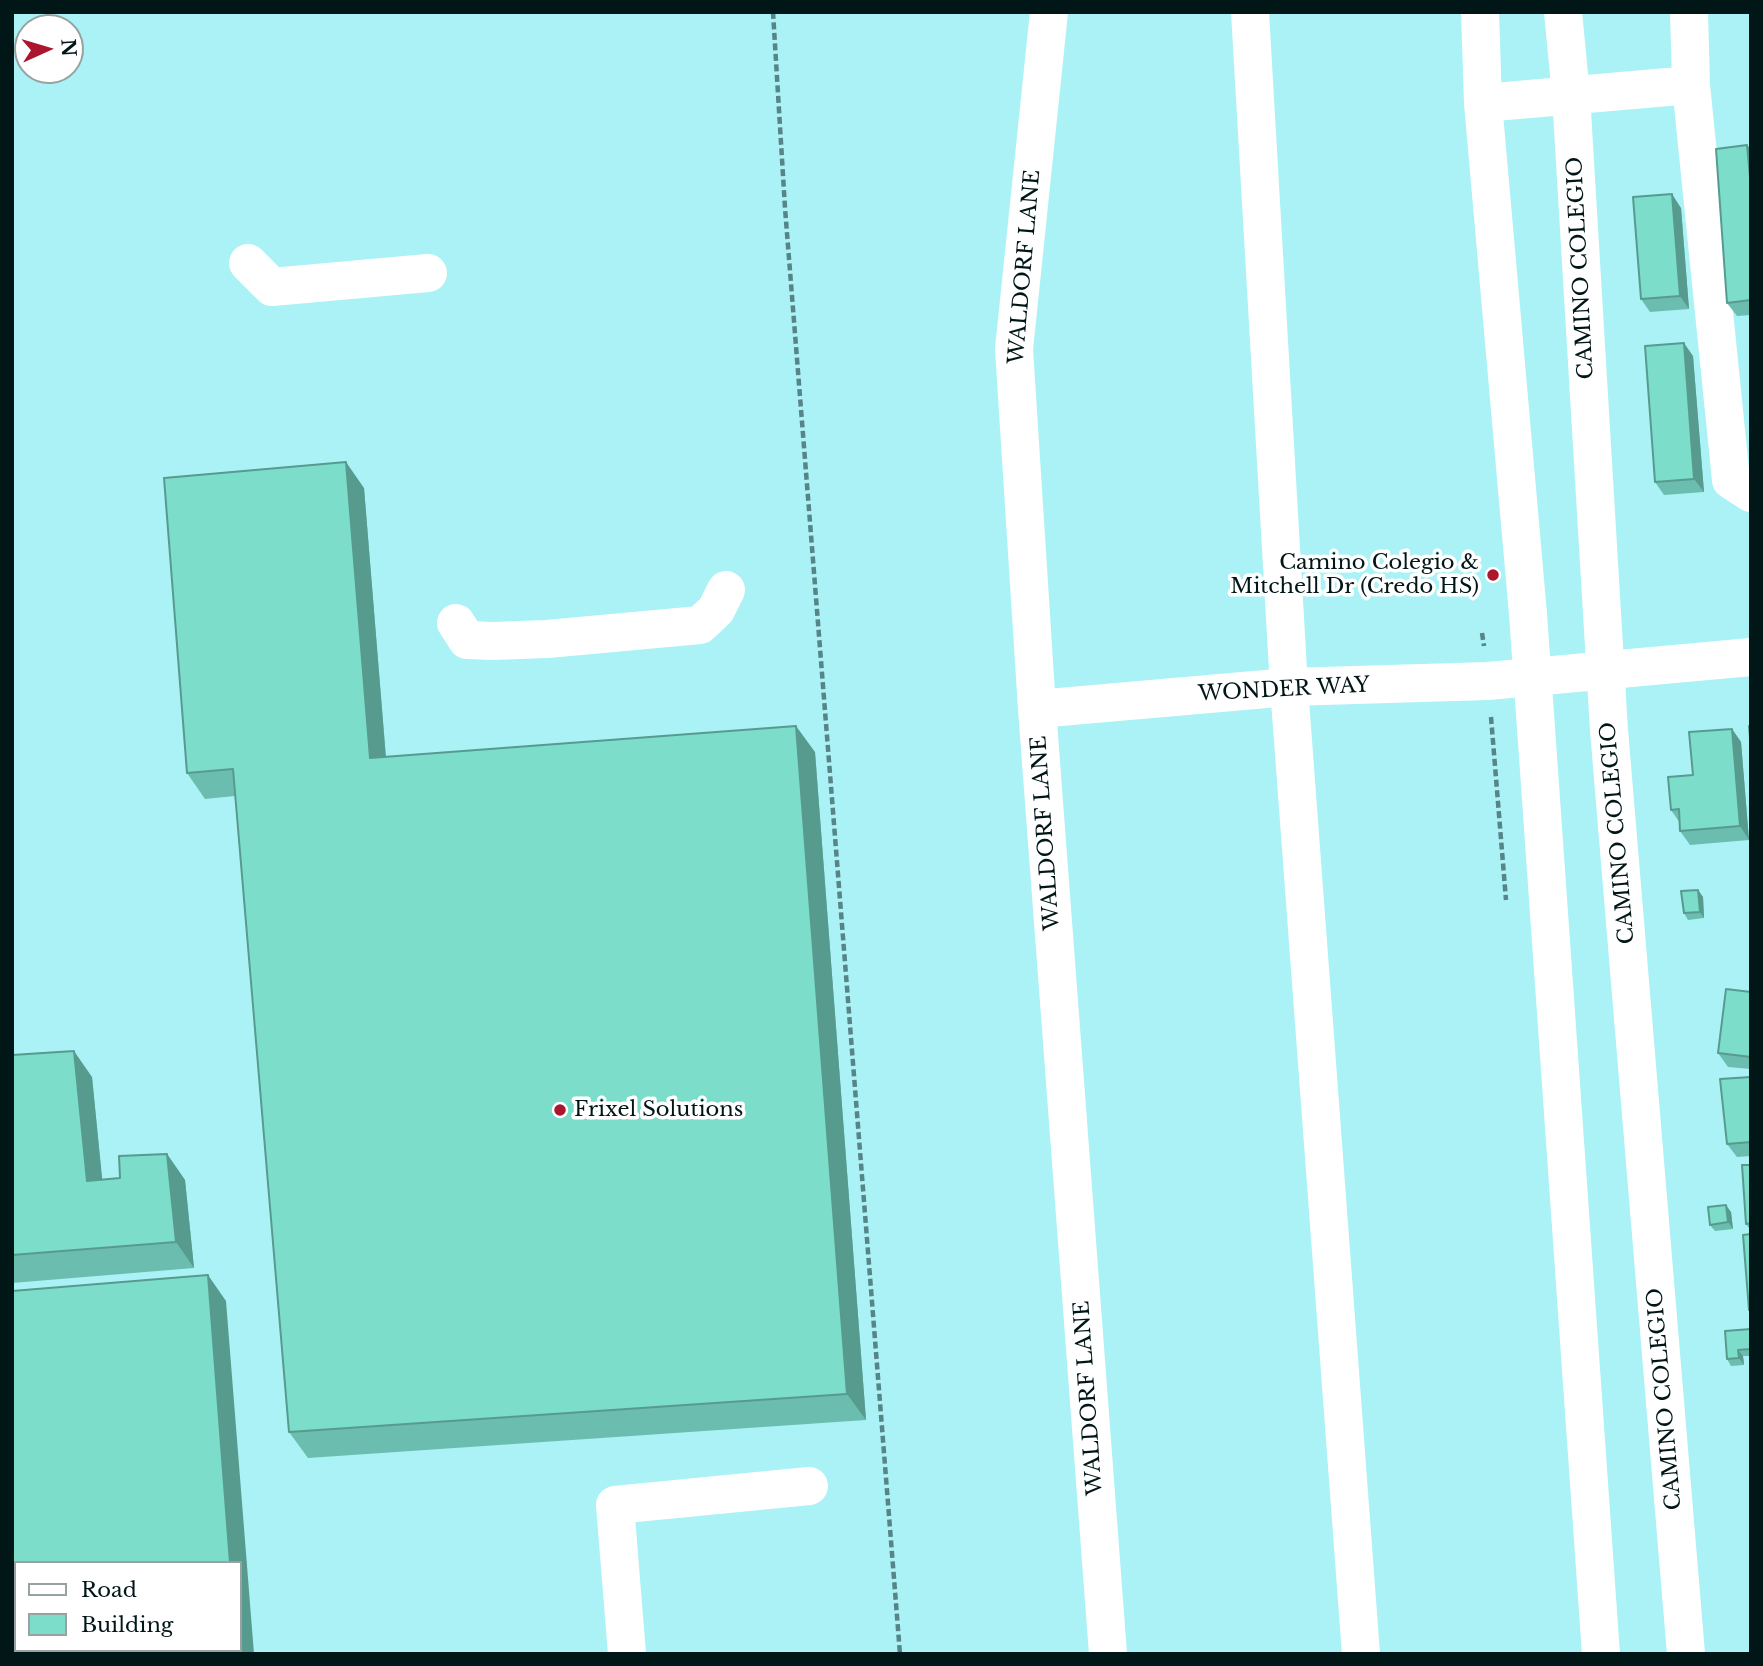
<!DOCTYPE html>
<html>
<head>
<meta charset="utf-8">
<style>
	body { margin:0 }
	#map { position:relative; width:1763px; height:1666px; overflow:hidden; background:#abf2f6; font-family:"Libre Baskerville",serif }
	canvas { display:block }
	.frame { position:absolute; inset:0; border:14px solid #001617; pointer-events:none }
	.legend { position:absolute; left:14px; top:1561px; width:228px; height:91px; box-sizing:border-box; background:#fff; border:2px solid #99a2a2; margin:0; padding:9px 12px; list-style:none; font-size:21px; color:#001617 }
	.legend li { display:flex; align-items:center; gap:14px; height:35px }
	.legend b { width:35px; border:2px solid #99a2a2 }
	.north { position:absolute; left:14px; top:14px; width:70px; height:70px; box-sizing:border-box; background:#fff; border:2px solid #99a2a2; border-radius:50%; rotate:86deg; font-size:19px; font-weight:700; line-height:28px; text-align:center; color:#001617 }
	.north::after { content:''; display:block; margin:auto; width:24px; height:32px; background:#ab162e; clip-path:polygon(50% 0,100% 100%,50% 72%,0 100%) }
</style>
</head>
<body>
<div id="map">
<canvas width="1763" height="1666"></canvas>
<div class="frame"></div>
<ul class="legend">
<li><b style="height:9px;background:#fff"></b>Road</li>
<li><b style="height:19px;background:#7cddcb"></b>Building</li>
</ul>
<div class="north">N</div>
</div>
<script>
const g = document.querySelector('canvas').getContext('2d');
g.lineJoin = 'round';
const toPath = rows => new Path2D(rows.map(r => 'M' + r).join(''));
function strokePath(path, color, width, dash) { g.strokeStyle = color; g.lineWidth = width; g.lineCap = dash ? 'butt' : 'round'; g.setLineDash(dash || []); g.stroke(path); }
function paint(path, color) { g.fillStyle = color; g.fill(path, 'evenodd'); }
function write(font, color, halo, rows, align = 'center') {
  g.font = font + ' "Libre Baskerville",serif'; g.lineWidth = 7; g.setLineDash([]); g.textBaseline = 'middle'; g.strokeStyle = halo; g.fillStyle = color; for (const [text, x, y, turn = 0] of rows) {
    g.save(); g.translate(x, y); g.rotate((+turn || 0) * Math.PI / 180); g.textAlign = isNaN(turn) ? turn : align; if (halo) g.strokeText(text, 0, 0); g.fillText(text, 0, 0); g.restore();
  }
}
strokePath(toPath([
	[773,12,785,208,900,1654],
	[1482,633,1484,646],
	[1491,717,1506,900]
]), '#568487', 4.5, [7, 3.5]);
strokePath(toPath([
	[1049,12,1014,349,1037,709,1108,1654],
	[1250,12,1289,687,1361,1654],
	[1480,12,1483,103,1528,614,1601,1654],
	[1563,12,1571,95,1609,730,1686,1654],
	[1689,12,1691,85,1731,480,1751,493],
	[1483,103,1691,85],
	[248,263,272,287,428,273],
	[456,623,467,640,492,641,547,639,700,625,716,610,726,590],
	[1037,709,1289,687,1488,681,1751,657],
	[627,1654,615,1505,809,1486]
]), '#fff', 38);
paint(toPath([
	[1747,145,1751,150,1751,315,1737,316,1727,303],
	[1681,208,1689,309,1650,312,1641,299],
	[1693,356,1704,492,1664,495,1655,482],
	[364,488,386,757,815,752,866,1420,308,1458,289,1432,235,796,205,799,187,773],
	[1732,729,1741,742,1749,840,1690,845,1680,831,1680,823,1671,810],
	[1698,890,1703,897,1704,918,1688,920,1684,913],
	[1751,992,1751,1069,1728,1067,1718,1053],
	[12,1055,92,1077,102,1180,120,1178,167,1154,185,1180,194,1268,12,1283],
	[1751,1077,1751,1156,1737,1157,1727,1144],
	[1751,1165,1751,1231,1746,1224],
	[1731,1212,1733,1229,1715,1231,1710,1225],
	[1751,1329,1751,1356,1743,1356,1744,1365,1731,1366,1727,1359]
]), '#6bbeaf');
paint(toPath([
	[1747,145,1751,150,1751,188],
	[1672,194,1681,208,1689,309,1680,296],
	[1684,343,1693,356,1704,492,1694,479],
	[346,462,364,488,388,784,370,758],
	[796,726,815,752,866,1420,847,1394],
	[1732,729,1741,742,1749,840,1740,826],
	[1698,890,1703,897,1704,918,1700,912],
	[74,1051,92,1077,105,1207,87,1181],
	[167,1154,185,1180,194,1268,176,1242],
	[1726,1205,1731,1212,1733,1229,1728,1222],
	[208,1275,226,1301,254,1654,237,1654,237,1650,240,1650,240,1563,230,1563],
	[1738,1350,1743,1356,1744,1365,1739,1358]
]), '#579b8e');
const building = toPath([
	[1747,145,1751,188,1751,300,1727,303,1716,149,1747,145],
	[1672,194,1680,296,1641,299,1633,197,1672,194],
	[1684,343,1694,479,1655,482,1645,346,1684,343],
	[346,462,370,758,796,726,847,1394,289,1432,233,769,187,773,164,478,346,462],
	[1749,726,1751,726,1751,750,1749,726],
	[1732,729,1740,826,1680,831,1679,809,1671,810,1668,777,1693,775,1689,732,1732,729],
	[1698,890,1700,912,1684,913,1681,891,1698,890],
	[1726,989,1751,992,1751,1057,1718,1053,1726,989],
	[74,1051,87,1181,120,1178,119,1156,167,1154,176,1242,12,1255,12,1055,74,1051],
	[1751,1077,1751,1142,1727,1144,1720,1079,1751,1077],
	[1742,1165,1751,1165,1751,1223,1746,1224,1742,1165],
	[1726,1205,1728,1222,1710,1225,1708,1207,1726,1205],
	[1751,1234,1751,1309,1749,1310,1743,1235,1751,1234],
	[208,1275,230,1563,16,1563,16,1650,237,1650,237,1654,12,1654,12,1291,208,1275],
	[1751,1329,1751,1349,1738,1350,1739,1358,1727,1359,1725,1331,1751,1329]
]);
paint(building, '#7cddcb');
strokePath(building, '#579b8e', 2);
for (const [x, y, r, color] of [
	[1493,575,7,"#ab162e"],
	[560,1110,7,"#ab162e"]
]) { const dot = new Path2D(); dot.arc(x, y, r, 0, 2 * Math.PI); g.fillStyle = color; g.fill(dot); strokePath(dot, '#fff', 2.5); }
write('21px', '#001617', '#fff', [
	["WALDORF LANE",1025,267,-85],
	["CAMINO COLEGIO",1581,268,-93],
	["WONDER WAY",1284,690,-3],
	["WALDORF LANE",1046,833,-94],
	["CAMINO COLEGIO",1618,833,-95],
	["WALDORF LANE",1089,1398,-94],
	["CAMINO COLEGIO",1665,1399,-95]
]);
write('21px', '#001617', '#fff', [
	["Camino Colegio &",1479,563],
	["Mitchell Dr (Credo HS)",1479,587],
	["Frixel Solutions",574,1110,"left"]
], 'right');
</script>
</body>
</html>
